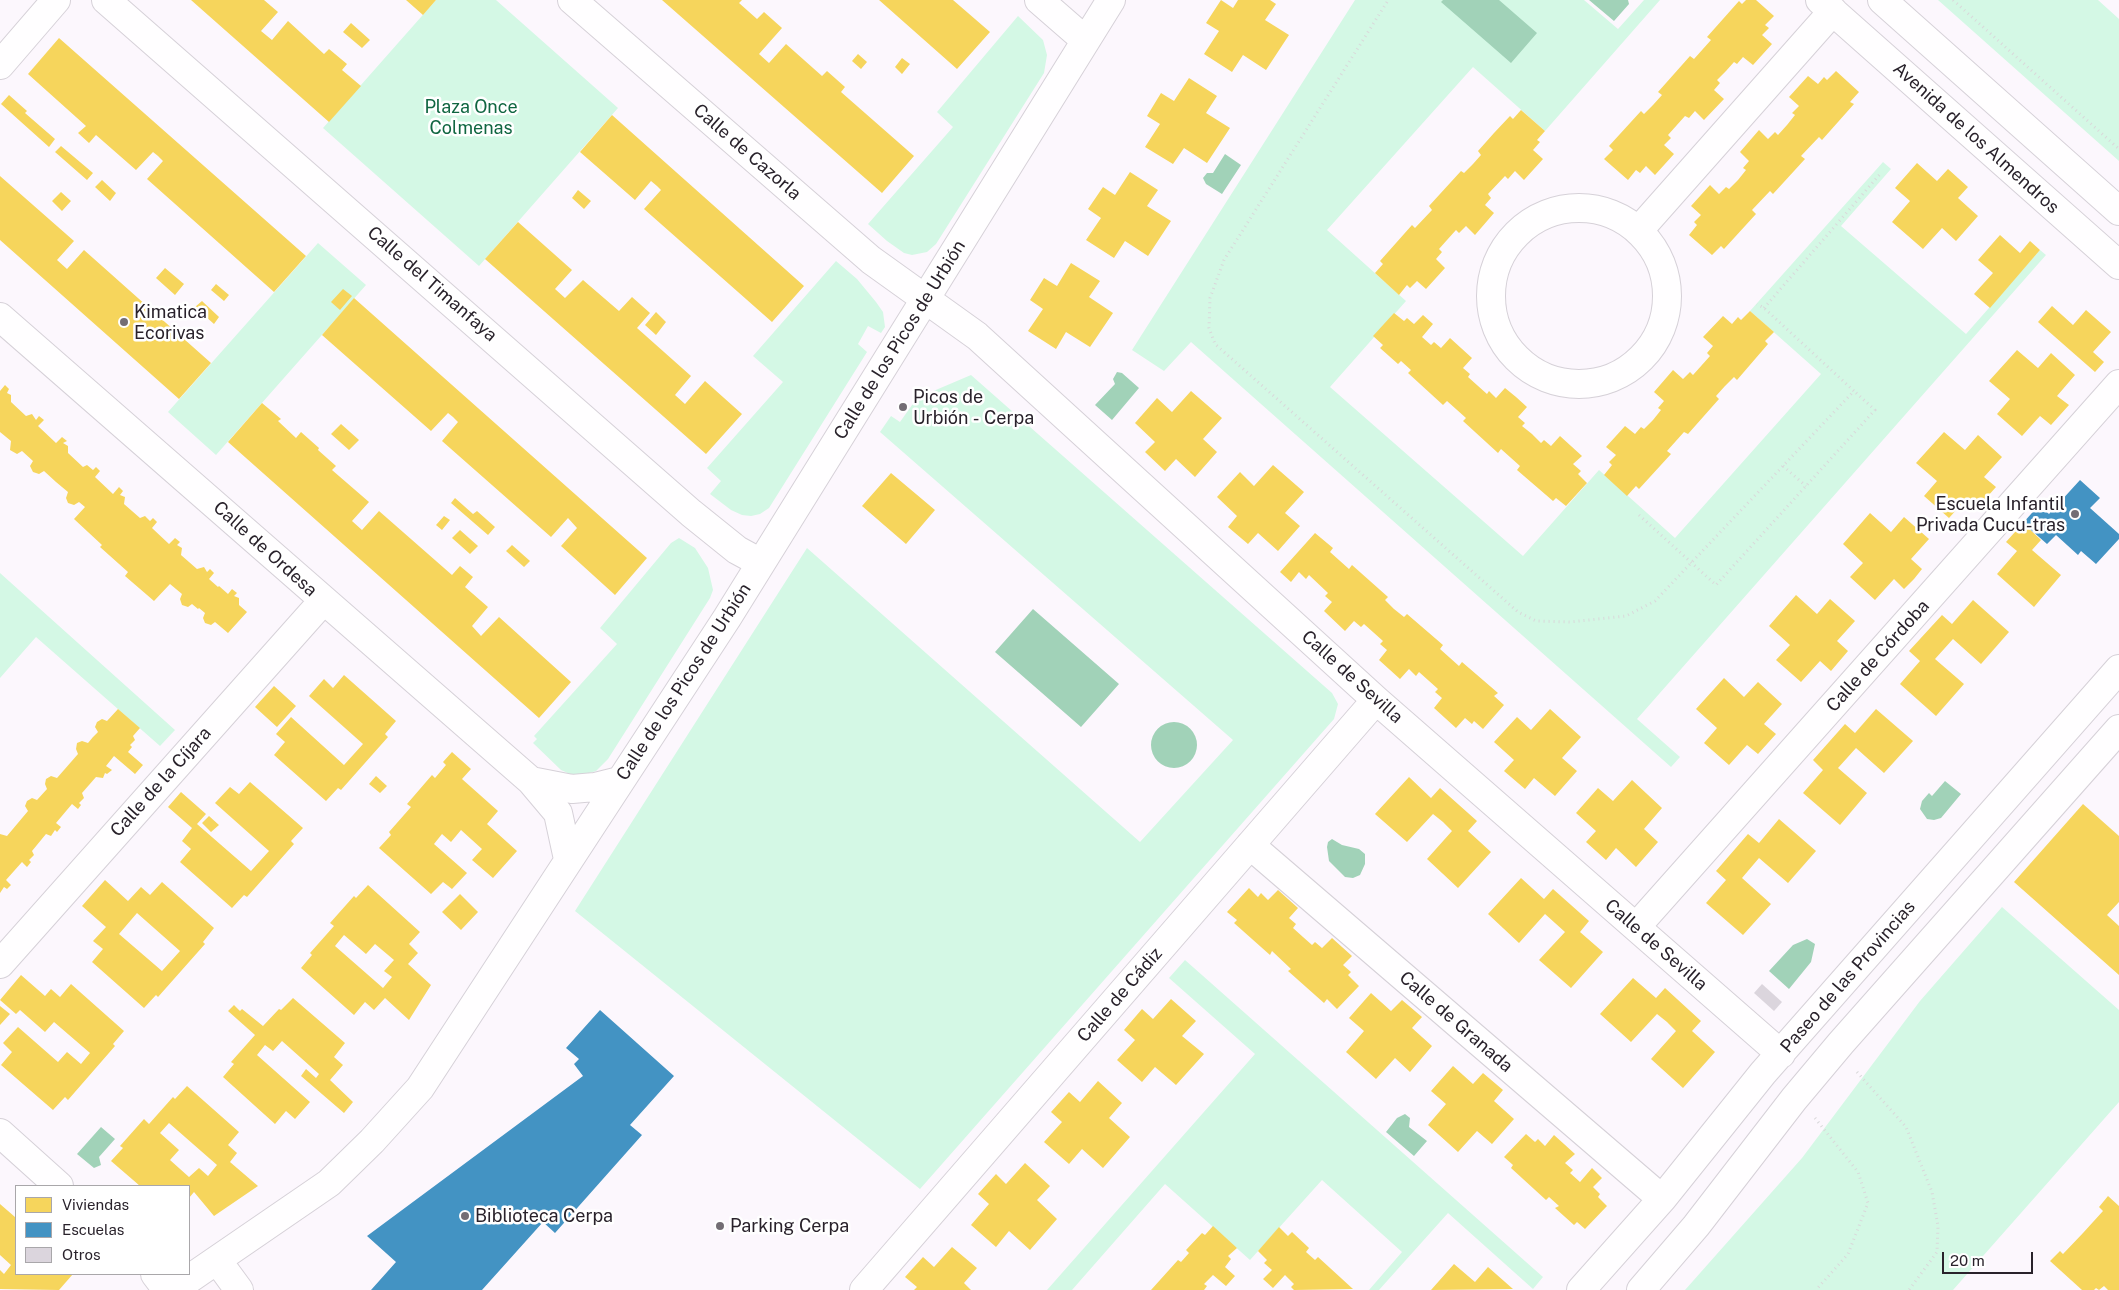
<!DOCTYPE html>
<html>
<head>
<meta charset="utf-8">
<style>
	body { margin:0 }
	#map { position:relative; width:2119px; height:1290px; overflow:hidden; background:#fcf7fd; font-family:"Public Sans",sans-serif }
	canvas { display:block }
	.legend { position:absolute; left:15px; top:1185px; width:175px; height:90px; box-sizing:border-box; background:#fff; border:1px solid #a9a7aa; margin:0; padding:6px 9px; list-style:none; font-size:15px; color:#29222b }
	.legend li { display:flex; align-items:center; gap:10px; height:25px }
	.legend b { width:25px; border:1px solid #a9a7aa }
	.scale { position:absolute; left:1942px; top:1252px; width:91px; height:22px; box-sizing:border-box; border:2px solid #29222b; border-top:0; padding-left:6px; font-size:15px; line-height:18px; white-space:nowrap; color:#29222b; -webkit-text-stroke:4px #fff; paint-order:stroke }
</style>
</head>
<body>
<div id="map">
<canvas width="2119" height="1290"></canvas>
<ul class="legend">
<li><b style="height:14px;background:#f6d55c"></b>Viviendas</li>
<li><b style="height:14px;background:#4393c3"></b>Escuelas</li>
<li><b style="height:14px;background:#dbd5dd"></b>Otros</li>
</ul>
<div class="scale">20 m</div>
</div>
<script>
const g = document.querySelector('canvas').getContext('2d');
g.lineJoin = 'round';
function paint(path, color) { g.fillStyle = color; g.fill(path, 'evenodd'); }
const toPath = rows => new Path2D(rows.map(r => 'M' + r).join(''));
function strokePath(path, color, width, dash) { g.strokeStyle = color; g.lineWidth = width; g.lineCap = dash ? 'butt' : 'round'; g.setLineDash(dash || []); g.stroke(path); }
function write(font, color, halo, rows, align = 'center') {
  g.font = font + ' "Public Sans",sans-serif'; g.lineWidth = 5; g.setLineDash([]); g.textBaseline = 'middle'; g.strokeStyle = halo; g.fillStyle = color; for (const [text, x, y, turn = 0] of rows) {
    g.save(); g.translate(x, y); g.rotate((+turn || 0) * Math.PI / 180); g.textAlign = isNaN(turn) ? turn : align; if (halo) g.strokeText(text, 0, 0); g.fillText(text, 0, 0); g.restore();
  }
}
paint(toPath([
	[436,0,496,0,618,108,479,266,323,128],
	[1355,0,1584,0,1618,29,1644,0,1660,0,1545,131,1473,67,1327,230,1406,301,1330,387,1523,556,1599,470,1675,538,1821,374,1750,311,1883,162,1891,169,1841,226,1966,334,2040,250,2046,255,1637,719,1680,757,1671,767,1191,342,1164,371,1132,350],
	[1938,0,2098,0,2119,19,2119,161],
	[1018,16,1043,40,1047,55,1044,73,936,244,927,252,912,255,904,253,887,241,868,224,953,127,937,112],
	[318,243,366,285,216,455,168,412],
	[836,261,857,279,876,302,883,312,885,327,881,333,868,326,858,344,867,352,769,508,760,514,751,516,742,515,731,510,710,494,721,481,707,468,783,382,753,356],
	[971,375,1332,693,1338,704,1334,719,920,1189,575,911,807,548,1140,842,1233,740,880,432,891,416,900,422,917,398],
	[679,538,695,548,708,568,713,590,710,598,608,759,596,771,579,776,570,774,561,770,533,743,537,739,534,736,617,644,600,628,671,543],
	[0,573,175,730,160,746,36,637,0,678],
	[2002,907,2119,1010,2119,1102,1953,1290,1685,1290,1802,1158,1920,1001],
	[1185,960,1543,1277,1533,1289,1448,1213,1379,1290,1369,1290,1402,1252,1322,1180,1250,1260,1165,1184,1072,1290,1047,1290,1255,1054,1169,978]
]), '#d4f8e5');
paint(toPath([
	[1443,0,1499,0,1537,33,1511,63,1441,2],
	[1589,0,1628,0,1629,4,1614,21],
	[1225,154,1241,165,1222,194,1206,184,1203,178,1207,173,1213,173],
	[1117,372,1122,373,1139,388,1112,420,1095,405,1115,384,1113,379],
	[1033,609,1119,684,1081,727,995,652],
	'1151 745a23 23 0 1 1 46 0a23 23 0 1 1-46 0Z',
	[1945,781,1961,794,1941,818,1934,820,1927,819,1920,809,1922,801,1929,793,1932,796],
	[1332,839,1342,845,1359,849,1365,854,1365,864,1360,875,1353,878,1345,877,1329,861,1327,847,1328,842],
	[1807,939,1815,944,1811,962,1789,989,1769,971,1793,945],
	[1405,1114,1410,1118,1409,1127,1427,1141,1414,1156,1386,1132,1397,1118],
	[101,1127,115,1139,99,1157,101,1165,94,1168,77,1154]
]), '#a1d2b8');
paint(toPath([
	[191,0,264,0,278,12,261,31,272,40,288,21,324,54,329,49,347,64,342,70,361,86,329,122],
	[406,0,436,0,423,15],
	[662,0,742,0,739,3,757,19,764,12,782,28,759,54,769,63,786,44,822,76,827,71,845,87,841,92,914,156,882,193],
	[879,0,953,0,990,32,957,69],
	[1221,0,1233,8,1238,0,1270,0,1276,4,1265,20,1289,35,1266,70,1243,55,1232,72,1204,54,1219,31,1206,23],
	[1746,0,1756,0,1774,16,1765,25,1769,28,1762,35,1772,44,1753,65,1743,57,1737,64,1734,62,1726,71,1717,80,1720,83,1714,90,1724,99,1704,120,1695,111,1689,118,1685,116,1668,135,1671,138,1664,145,1674,154,1655,175,1646,166,1640,173,1636,170,1628,180,1604,159,1613,150,1609,146,1641,111,1644,114,1653,105,1662,95,1658,92,1690,56,1694,59,1711,40,1707,37,1739,1,1742,4],
	[351,23,370,40,362,48,343,32],
	[59,38,306,256,274,292,147,179,163,161,158,156,153,152,136,170,96,135,89,143,78,133,86,126,28,74],
	[858,54,867,62,861,69,852,61],
	[902,58,910,64,902,74,895,67],
	[1836,71,1859,92,1850,102,1854,104,1822,140,1819,137,1801,156,1805,159,1773,194,1770,191,1752,210,1756,214,1724,249,1721,246,1712,255,1689,235,1697,225,1694,222,1701,215,1691,206,1710,185,1719,194,1726,187,1729,189,1738,180,1746,170,1743,168,1749,161,1740,152,1759,130,1768,139,1775,132,1778,135,1787,125,1795,115,1792,113,1799,106,1789,97,1808,76,1818,84,1824,77,1827,80],
	[1189,78,1217,96,1206,113,1230,128,1207,163,1184,148,1173,164,1145,147,1160,124,1147,116,1161,93,1174,101],
	[9,95,27,111,25,113,55,139,49,147,1,104],
	[1521,110,1545,131,1537,140,1540,142,1533,150,1543,159,1524,180,1515,171,1508,179,1505,176,1488,194,1491,198,1485,205,1494,213,1475,235,1466,226,1459,233,1456,230,1447,240,1439,249,1442,252,1436,259,1445,268,1426,289,1417,281,1410,288,1407,285,1399,295,1375,273,1383,264,1380,261,1412,225,1415,228,1432,210,1429,206,1461,171,1464,173,1473,164,1481,155,1478,151,1494,133,1510,116,1513,119],
	[612,115,804,286,772,322,644,209,661,190,657,186,651,181,635,200,580,152],
	[61,146,93,173,87,180,55,152],
	[1917,163,1937,181,1948,169,1968,187,1958,198,1978,216,1956,241,1942,228,1923,249,1892,222,1910,201,1895,188],
	[1130,172,1158,190,1147,206,1171,221,1148,256,1125,241,1114,258,1086,240,1101,218,1088,209,1103,187,1115,195],
	[0,176,74,241,57,260,67,269,84,250,211,363,179,399,0,240],
	[102,180,116,193,110,201,95,187],
	[578,190,591,201,584,209,572,198],
	[61,192,71,201,62,211,52,201],
	[518,222,572,270,555,289,565,298,583,280,619,311,632,297,650,313,637,328,691,376,675,395,685,404,705,381,742,414,706,454,485,259],
	[2000,235,2020,253,2030,241,2040,250,1990,308,1974,294,1993,273,1978,260],
	[1071,263,1100,281,1089,297,1113,313,1090,347,1066,332,1056,349,1028,331,1043,309,1030,300,1044,278,1057,286],
	[165,268,184,284,175,295,156,278],
	[216,284,229,295,224,301,211,290],
	[343,289,352,296,340,310,331,302],
	[354,298,647,558,615,595,561,546,577,528,568,518,551,537,442,441,458,422,453,417,448,413,431,431,322,335],
	[202,301,219,317,214,324,195,307],
	[2052,306,2073,325,2086,310,2111,332,2093,352,2104,362,2095,372,2038,322],
	[1750,311,1774,332,1765,341,1768,344,1737,380,1734,377,1725,386,1716,396,1719,399,1688,434,1684,432,1667,451,1671,454,1639,489,1636,486,1627,496,1604,475,1612,465,1609,462,1616,455,1606,447,1625,426,1635,434,1641,427,1644,429,1653,420,1661,410,1658,408,1664,401,1654,392,1673,370,1683,379,1690,372,1693,375,1710,356,1707,353,1713,346,1703,337,1723,316,1732,324,1738,317,1741,320],
	[656,312,666,322,656,335,645,325],
	[1394,313,1404,321,1407,318,1414,324,1423,315,1433,324,1422,337,1431,345,1434,342,1441,348,1450,338,1472,358,1463,368,1470,374,1468,377,1487,394,1489,391,1496,398,1505,388,1516,397,1527,407,1518,417,1525,423,1522,426,1532,434,1541,443,1544,440,1551,446,1560,436,1582,456,1573,464,1581,471,1578,474,1587,483,1566,506,1556,498,1553,501,1517,470,1520,466,1501,449,1498,453,1463,421,1466,418,1447,401,1443,405,1408,373,1411,370,1401,361,1398,364,1380,348,1383,345,1373,336],
	[2017,350,2038,368,2051,353,2075,375,2057,396,2069,405,2051,425,2040,416,2022,436,1997,414,2010,399,1989,381],
	[5,385,9,389,7,393,11,395,11,402,26,416,32,414,36,420,39,416,44,420,38,426,56,443,62,437,67,441,63,443,68,446,68,453,83,467,87,465,93,470,96,467,100,471,95,477,113,494,119,487,123,491,120,495,125,497,124,504,140,518,145,516,150,521,153,518,157,522,152,528,169,544,175,538,180,542,177,545,182,548,181,555,197,569,204,567,207,572,210,569,214,573,209,579,218,587,219,586,228,594,232,589,237,593,234,596,239,598,239,605,247,612,228,633,215,622,211,625,205,623,203,618,205,613,199,608,198,609,192,604,188,607,182,605,180,599,182,594,170,584,154,601,125,576,128,572,100,547,102,545,74,519,85,507,79,502,74,505,68,503,66,498,68,492,56,482,44,471,39,474,33,472,30,466,33,461,22,451,17,454,10,450,11,441,0,432,0,391],
	[1191,391,1222,418,1203,439,1217,452,1195,477,1176,459,1165,471,1145,452,1155,442,1135,423,1157,398,1172,412],
	[262,403,281,419,278,421,296,438,301,432,319,448,318,450,336,466,332,470,369,502,352,521,362,530,379,511,452,575,460,566,473,577,465,587,488,607,472,626,481,636,499,617,571,682,539,718,228,442],
	[341,424,359,440,349,450,331,434],
	[1944,432,1965,450,1978,435,2002,457,1984,477,1996,487,1978,507,1967,498,1949,518,1924,496,1937,481,1916,463],
	[1273,465,1304,492,1285,513,1300,526,1278,551,1258,533,1248,544,1228,527,1237,516,1217,497,1240,472,1254,486],
	[891,473,935,510,906,544,862,506],
	[455,498,473,514,477,511,495,527,488,535,451,503],
	[1870,513,1891,532,1904,517,1929,539,1911,559,1922,569,1914,579,1904,589,1894,579,1875,600,1850,577,1863,563,1843,544],
	[444,516,450,520,442,530,436,525],
	[2023,523,2041,540,2032,550,2061,575,2034,607,1997,574,2017,551,2006,542],
	[460,530,478,546,470,554,452,538],
	[1315,533,1333,548,1330,552,1349,569,1352,565,1388,597,1385,600,1394,609,1404,617,1407,614,1443,645,1440,649,1459,666,1462,662,1498,693,1494,696,1504,705,1483,729,1474,721,1472,724,1465,718,1456,728,1434,708,1442,698,1435,692,1438,689,1419,672,1416,676,1409,669,1400,679,1379,660,1387,650,1380,644,1383,641,1364,624,1361,627,1354,621,1345,631,1324,611,1332,602,1325,596,1328,593,1309,575,1306,579,1299,572,1291,582,1280,572],
	[512,545,530,561,524,567,506,551],
	[1796,595,1817,614,1830,599,1855,621,1837,641,1848,651,1831,671,1820,661,1801,682,1776,660,1790,645,1769,626],
	[1973,600,2009,632,1981,664,1953,639,1935,659,1964,684,1936,716,1900,684,1920,661,1909,651,1942,615,1952,624],
	[344,675,396,721,385,734,388,737,341,790,338,788,326,801,274,755,285,742,276,734,291,717,344,765,363,744,309,696,324,679,333,688],
	[1724,678,1744,697,1758,682,1782,704,1764,724,1776,734,1758,754,1747,745,1729,765,1704,743,1717,728,1696,709],
	[274,686,296,706,277,727,255,707],
	[118,709,140,728,133,736,135,740,130,745,132,747,128,752,143,765,135,774,114,756,106,766,112,770,107,774,105,773,103,778,96,777,82,793,84,798,79,803,81,805,78,809,72,804,56,823,61,827,57,832,55,830,51,836,46,834,32,851,34,855,29,860,31,862,27,867,22,862,6,880,11,885,7,889,4,887,0,893,0,834,7,836,28,811,25,806,27,801,32,798,37,800,47,789,45,784,46,779,51,776,57,778,78,754,76,749,77,743,82,741,88,743,93,737,98,732,95,727,97,722,102,719,107,721],
	[1550,709,1581,737,1562,758,1577,771,1555,796,1534,778,1525,789,1504,771,1514,760,1494,742,1517,717,1531,730],
	[1876,709,1913,741,1884,773,1856,748,1838,768,1867,793,1840,825,1803,793,1823,770,1813,760,1845,724,1855,733],
	[452,752,471,769,462,779,498,811,487,824,517,851,493,878,472,860,482,849,461,830,451,842,442,834,434,844,467,873,452,889,443,882,431,894,379,848,391,835,389,832,411,807,407,804,432,775,435,778,446,765,443,762],
	[376,776,387,786,380,793,369,784],
	[1409,777,1431,798,1440,788,1477,821,1468,831,1491,852,1458,888,1427,859,1452,831,1443,822,1433,814,1407,842,1375,814],
	[1632,780,1662,808,1644,829,1658,842,1636,867,1616,848,1606,860,1586,842,1596,831,1576,813,1598,788,1613,801],
	[250,782,303,828,291,841,294,844,247,897,244,895,232,908,180,862,191,849,182,841,192,828,168,807,181,792,206,814,197,824,251,871,269,851,215,803,230,787,239,794],
	[2083,804,2119,836,2119,902,2107,915,2119,926,2119,975,2014,882],
	[209,816,219,825,211,832,202,823],
	[1779,819,1816,851,1788,883,1759,858,1742,878,1771,904,1743,935,1706,903,1726,880,1716,871,1748,834,1759,843],
	[1521,878,1544,899,1553,889,1589,921,1580,932,1603,952,1571,988,1539,960,1565,932,1545,914,1519,943,1488,914],
	[105,880,128,901,141,887,150,895,162,882,214,928,203,942,205,944,158,997,156,995,144,1008,92,962,103,949,93,941,106,927,82,906],
	[137,913,180,951,162,971,119,934],
	[368,885,420,932,409,944,418,953,408,964,431,985,409,1020,385,998,374,1010,365,1002,354,1015,301,968,312,955,310,953,334,926,330,923,354,896,356,898],
	[344,935,366,954,375,944,394,960,384,971,392,977,383,988,335,946],
	[1249,888,1258,897,1261,893,1268,900,1278,890,1298,908,1289,918,1296,924,1293,928,1303,937,1312,945,1315,942,1322,948,1332,938,1352,956,1343,965,1351,972,1348,975,1359,986,1337,1009,1327,999,1324,1003,1288,971,1291,969,1272,951,1270,955,1234,923,1237,920,1227,912],
	[460,894,478,912,461,930,442,912],
	[21,975,45,996,51,989,60,997,71,984,124,1031,113,1044,115,1046,68,1100,65,1097,53,1110,1,1065,12,1052,3,1043,18,1027,58,1062,67,1052,81,1064,90,1053,54,1022,45,1032,20,1010,16,1014,0,1000],
	[1633,978,1656,998,1665,988,1701,1021,1692,1031,1715,1052,1683,1088,1651,1059,1676,1031,1667,1022,1657,1014,1631,1042,1600,1014],
	[1371,993,1391,1011,1402,1000,1422,1017,1412,1028,1432,1046,1410,1072,1395,1058,1376,1079,1346,1052,1364,1031,1349,1018],
	[293,998,345,1043,334,1057,343,1065,330,1080,353,1102,344,1113,301,1076,306,1069,316,1078,319,1074,282,1041,273,1051,265,1045,257,1055,310,1102,295,1119,286,1111,275,1124,223,1077,234,1064,231,1062,255,1035,228,1011,234,1005,240,1011,242,1009,263,1026,279,1009,281,1010],
	[1171,999,1196,1021,1182,1036,1204,1054,1176,1085,1155,1067,1142,1082,1117,1060,1135,1040,1124,1030,1142,1009,1153,1019],
	[0,1006,10,1014,0,1025],
	[1453,1066,1473,1084,1483,1073,1503,1090,1494,1101,1514,1119,1492,1144,1477,1131,1458,1152,1428,1125,1446,1104,1431,1091],
	[1098,1081,1122,1103,1109,1118,1130,1137,1103,1168,1082,1149,1069,1164,1044,1142,1062,1122,1051,1112,1069,1092,1080,1102],
	[187,1086,239,1132,228,1145,237,1153,230,1162,258,1186,214,1216,194,1192,189,1198,189,1186,140,1186,111,1161,123,1148,120,1146,144,1119,149,1124,173,1097,175,1099],
	[169,1123,217,1165,208,1176,199,1168,189,1177,170,1160,179,1150,160,1133],
	[1526,1134,1535,1142,1538,1139,1545,1146,1554,1135,1564,1144,1575,1154,1565,1163,1573,1170,1570,1173,1580,1182,1592,1168,1602,1178,1593,1187,1600,1194,1598,1197,1607,1206,1585,1229,1577,1222,1574,1225,1555,1208,1559,1206,1549,1197,1546,1200,1511,1168,1513,1165,1504,1157],
	[1025,1163,1050,1186,1037,1200,1057,1219,1030,1250,1009,1231,996,1247,971,1225,989,1204,978,1194,996,1174,1006,1184],
	[2108,1196,2119,1206,2119,1290,2108,1290,2104,1286,2099,1290,2096,1288,2094,1290,2082,1290,2050,1261,2060,1251,2063,1254,2083,1233,2103,1211,2099,1207],
	[0,1204,15,1217,16,1215,16,1274,73,1274,59,1290,0,1289,0,1270,4,1274,11,1265,0,1255],
	[1213,1226,1237,1248,1228,1256,1231,1259,1225,1267,1235,1276,1226,1286,1213,1275,1204,1284,1207,1286,1204,1290,1151,1290,1178,1260,1181,1262,1189,1253,1186,1250,1202,1233,1205,1235],
	[1279,1227,1288,1236,1292,1232,1309,1248,1306,1252,1315,1260,1318,1257,1353,1289,1294,1290,1291,1287,1294,1284,1285,1275,1273,1288,1263,1279,1272,1270,1264,1263,1267,1260,1258,1251],
	[952,1247,977,1268,964,1283,971,1290,914,1290,917,1287,905,1277,923,1257,934,1267],
	[1454,1264,1475,1282,1488,1267,1513,1289,1431,1290]
]), '#f6d55c');
paint(toPath([
	[2080,480,2100,498,2090,508,2119,534,2119,539,2096,564,2081,551,2078,555,2056,535,2047,544,2023,523,2039,505,2049,514],
	[600,1010,674,1076,630,1125,642,1135,555,1233,543,1222,482,1290,371,1290,396,1262,367,1236,583,1076,574,1064,579,1059,566,1048]
]), '#4393c3');
paint(toPath([
	[1762,984,1782,1002,1774,1011,1754,993]
]), '#dbd5dd');
const minor = toPath([
	[106,0,691,513,737,550,761,563],
	[572,0,871,260,977,336,1376,700,1781,1054],
	[1039,0,1085,40],
	[1820,0,2119,265],
	[1882,0,2119,211],
	[0,65,56,0],
	'1491 296a88 88 0 1 1 176 0a88 88 0 1 1-176 0Z',
	[1639,230,1833,11],
	[0,317,531,781,558,813,568,859],
	[531,781,572,789,595,787,619,781],
	[1250,845,1662,1199],
	[1636,927,2119,384],
	[0,964,323,601],
	[0,1133,59,1186],
	[217,1260,239,1290],
	[155,1274,167,1290],
	[173,1290,329,1183,372,1141,420,1088,727,618,1111,0],
	[864,1290,1376,700],
	[1581,1290,1662,1199,1763,1073,2119,669],
	[1641,1290,1696,1226,1794,1099,1841,1043,2119,729]
]);
strokePath(minor, '#d6d1d8', 30);
strokePath(toPath([
	[1953,0,2119,149],
	[1387,2,1224,260,1210,298,1209,328,1215,344,1518,612,1536,621,1570,622,1626,616,1655,601,1854,391,1764,308,1757,304],
	[1764,308,1881,173],
	[1783,466,1806,486],
	[1639,515,1716,585,1875,410,1854,391],
	[1857,1072,1906,1127,1932,1192,1938,1226,1937,1252,1909,1290],
	[1815,1118,1858,1172,1868,1203,1848,1254,1816,1290]
]), '#d9d8da', 3, [1, 4]);
strokePath(minor, '#fffeff', 28);
for (const [x, y, r, color] of [
	[124,322,5,"#736d74"],
	[903,407,5,"#736d74"],
	[2075,514,5,"#736d74"],
	[465,1216,5,"#736d74"],
	[720,1226,5,"#736d74"]
]) { const dot = new Path2D(); dot.arc(x, y, r, 0, 2 * Math.PI); g.fillStyle = color; g.fill(dot); strokePath(dot, '#fff', 2); }
write('18px', '#106641', '#fff', [
	["Plaza Once",471,107],
	["Colmenas",471,128]
]);
write('18px', '#29222b', '#fff', [
	["Avenida de los Almendros",1976,138,42],
	["Calle de Cazorla",747,152,41],
	["Calle del Timanfaya",432,284,41],
	["Calle de los Picos de Urbión",900,340,-58],
	["Calle de Ordesa",265,549,42],
	["Calle de Córdoba",1878,656,-48],
	["Calle de Sevilla",1352,677,42],
	["Calle de los Picos de Urbión",684,682,-57],
	["Calle de la Cíjara",161,782,-48],
	["Calle de Sevilla",1656,945,41],
	["Paseo de las Provincias",1848,977,-49],
	["Calle de Cádiz",1120,995,-49],
	["Calle de Granada",1456,1022,41]
]);
write('18px', '#29222b', '#fff', [
	["Kimatica",134,312],
	["Ecorivas",134,333],
	["Picos de",913,397],
	["Urbión - Cerpa",913,418],
	["Escuela Infantil",2065,504,"right"],
	["Privada Cucu-tras",2065,525,"right"],
	["Biblioteca Cerpa",475,1216],
	["Parking Cerpa",730,1226]
], 'left');
</script>
</body>
</html>
